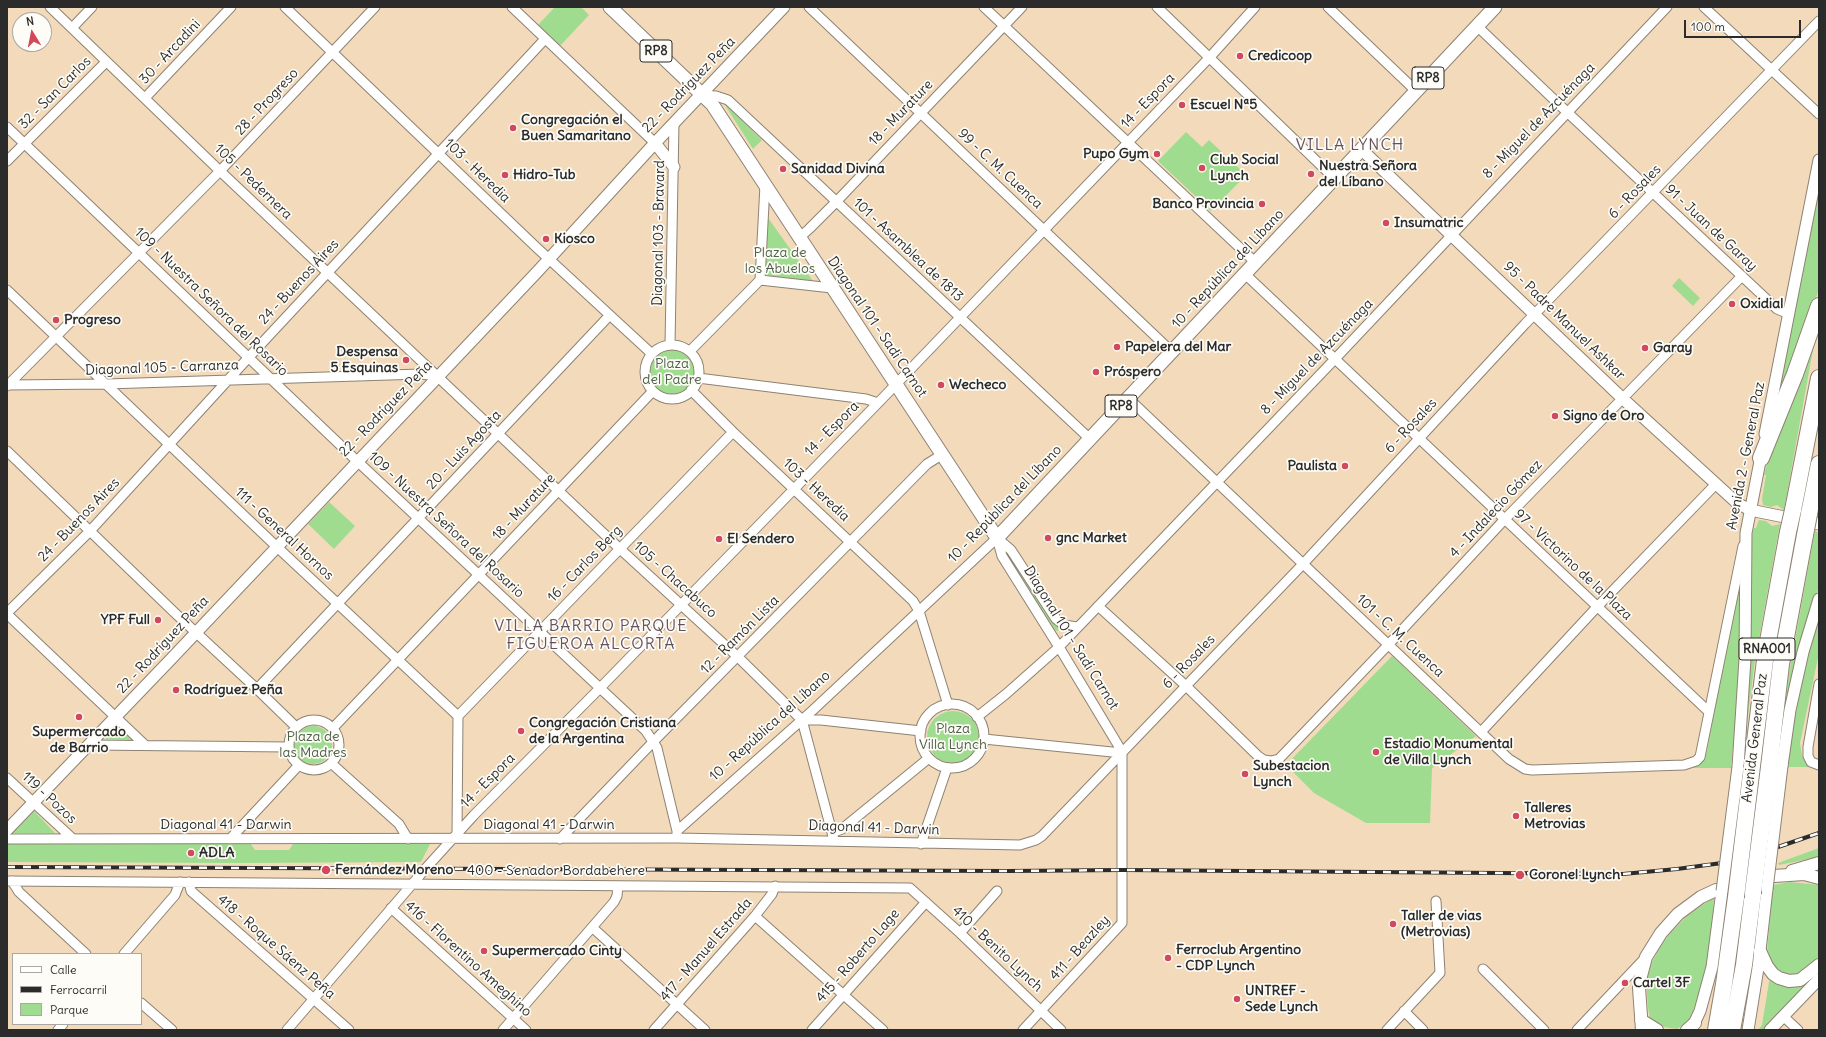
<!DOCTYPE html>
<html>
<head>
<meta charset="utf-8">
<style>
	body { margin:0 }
	#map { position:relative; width:1826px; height:1037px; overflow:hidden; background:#f2dabb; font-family:Delius,sans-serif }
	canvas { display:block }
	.frame { position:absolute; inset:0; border:8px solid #2b2b2b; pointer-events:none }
	.legend { position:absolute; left:12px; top:953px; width:130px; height:72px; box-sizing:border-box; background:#fdfcf7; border:1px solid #a9a8a5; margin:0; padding:5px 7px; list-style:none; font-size:12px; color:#2b2b2b }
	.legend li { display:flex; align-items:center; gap:8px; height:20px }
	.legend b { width:20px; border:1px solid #a9a8a5 }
	.north { position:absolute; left:12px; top:12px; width:40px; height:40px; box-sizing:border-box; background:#fdfcf7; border:1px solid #a9a8a5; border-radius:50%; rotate:350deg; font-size:11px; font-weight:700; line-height:16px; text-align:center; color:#2b2b2b }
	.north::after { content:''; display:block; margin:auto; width:14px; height:18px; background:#d1495b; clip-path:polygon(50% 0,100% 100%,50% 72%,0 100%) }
	.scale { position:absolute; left:1684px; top:20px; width:117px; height:18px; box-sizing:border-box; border:2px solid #2b2b2b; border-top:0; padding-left:5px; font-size:12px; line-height:14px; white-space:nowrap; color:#2b2b2b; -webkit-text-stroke:3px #fdfcf7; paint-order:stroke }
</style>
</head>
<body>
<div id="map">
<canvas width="1826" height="1037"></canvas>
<div class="frame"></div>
<ul class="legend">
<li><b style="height:5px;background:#fff"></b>Calle</li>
<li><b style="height:5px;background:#2b2b2b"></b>Ferrocarril</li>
<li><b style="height:11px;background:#a0dc8f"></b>Parque</li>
</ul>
<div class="north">N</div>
<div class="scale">100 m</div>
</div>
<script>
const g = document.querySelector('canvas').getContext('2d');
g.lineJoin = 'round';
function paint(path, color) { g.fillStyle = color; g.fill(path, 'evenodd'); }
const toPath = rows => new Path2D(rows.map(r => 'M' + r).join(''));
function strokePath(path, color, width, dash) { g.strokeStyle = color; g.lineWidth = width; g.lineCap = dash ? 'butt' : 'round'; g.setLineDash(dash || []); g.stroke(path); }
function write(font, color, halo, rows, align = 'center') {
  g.font = font + ' Delius,sans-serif'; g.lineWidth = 3.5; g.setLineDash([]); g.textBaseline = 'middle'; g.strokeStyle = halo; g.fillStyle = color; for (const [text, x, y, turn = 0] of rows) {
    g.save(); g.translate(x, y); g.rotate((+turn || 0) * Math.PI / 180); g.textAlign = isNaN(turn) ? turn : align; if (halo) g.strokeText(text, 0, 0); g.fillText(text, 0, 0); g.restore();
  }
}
paint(toPath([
	[555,7,581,7,589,15,560,46,538,25],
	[723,102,762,140,753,149],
	[1186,132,1202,147,1209,140,1246,175,1211,211,1158,161],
	[1819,186,1819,289,1806,327,1775,404],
	[766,215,813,281,764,275],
	[1679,278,1700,298,1693,306,1672,286],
	[1814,344,1784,510,1777,505,1771,507,1763,505,1762,499,1766,475,1764,475,1767,463],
	'650 372a22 22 0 1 1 44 0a22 22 0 1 1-44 0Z',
	[329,502,355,526,334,549,308,524],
	[1759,520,1766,521,1772,526,1780,524,1755,660,1745,739,1751,538,1754,528,1756,528],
	[1815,530,1819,534,1819,587,1808,618,1785,709,1789,674],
	[1011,556,1013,557,1059,627,1058,631,1052,630,1008,558],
	[1736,592,1740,593,1739,680,1731,768,1692,768,1700,763,1704,758,1707,751],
	[1819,618,1819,653,1800,743,1802,756,1813,767,1788,767,1792,731,1801,688,1808,657],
	[1392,656,1476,736,1432,768,1430,823,1366,823,1314,793,1286,765],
	'927 737a26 26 0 1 1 52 0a26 26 0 1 1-52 0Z',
	[117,725,132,737,132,740,106,739,105,737],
	'294 745a19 19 0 1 1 38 0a19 19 0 1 1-38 0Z',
	[34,811,55,833,10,833],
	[7,843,250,843,255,850,289,850,293,844,430,844,421,862,239,863,7,862],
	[1819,848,1819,857,1779,865,1778,863],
	[1790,882,1819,885,1819,960,1793,978,1774,970,1767,953,1773,885],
	[1714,897,1712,934,1705,977,1701,992,1688,1022,1677,1029,1664,1027,1650,1018,1648,1008,1646,981,1652,962,1662,944,1672,931,1687,916],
	[1819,969,1819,973,1764,1030,1758,1030,1762,1025,1770,976,1786,986,1793,987,1802,985]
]), '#a0dc8f');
const minor = toPath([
	[50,7,220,171,619,548,738,657,802,720,834,840],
	[285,7,536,247,652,354],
	[512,7,655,143],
	[809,7,1172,352],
	[984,7,1256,263],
	[1157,7,1334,178],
	[1328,7,1416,91],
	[1704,7,1819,114],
	[1477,26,1567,112,1777,309,1789,314],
	[72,28,92,7],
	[702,95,716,96,728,100,1090,439],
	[145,98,231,7],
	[7,127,357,461,646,731,657,748,677,831,677,838],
	[7,161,106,62],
	[799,238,809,229,836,202,1022,7],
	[1245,274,1708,711],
	[760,280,832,288],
	[7,290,277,547,458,716,457,834],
	[670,345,674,122],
	'645 372a27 27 0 1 1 54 0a27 27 0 1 1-54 0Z',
	[690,351,760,280,765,185],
	[698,378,866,399,878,403],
	[7,385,106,384,421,374,438,376],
	[7,386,220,171,375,7],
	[691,390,733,432,913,601,919,611,948,705],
	[1128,398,1509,759,1525,769,1532,770,1684,765,1696,761,1700,757,1743,546],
	[7,451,176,614,257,689,296,727],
	[997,538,1002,556,1059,647,1118,745,1122,753,1122,923,1023,1030],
	[997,538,1011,550,1056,619,1064,625,1077,627],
	[1098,606,1185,685,1258,756,1264,760,1271,761,1279,759,1389,644,1504,520,1742,276],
	[7,613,90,531,249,357,545,39],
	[7,614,145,745],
	[1819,684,1808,747,1808,756,1811,762,1819,765],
	[257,689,609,316],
	'920 736a32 32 0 1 1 64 0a32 32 0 1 1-64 0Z',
	[458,716,733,432],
	[977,717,1006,694,1059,647,1334,360,1667,7],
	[802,720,821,720,921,731],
	'289 745a25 25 0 1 1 50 0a25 25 0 1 1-50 0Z',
	[333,728,653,391],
	[1481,732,1597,607,1715,485],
	[984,739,1122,753],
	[89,745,289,747],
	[331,763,399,824,408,839],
	[7,778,72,838],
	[677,831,813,710,997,538],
	[832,833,842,829,929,758],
	[7,839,677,838,1020,845,1036,840,1042,836,1303,564,1525,324,1819,21],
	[230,839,299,765],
	[560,839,654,741,927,464,943,454],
	[921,844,947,768],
	[7,881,910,888,960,933,1061,1030],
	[12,881,19,892,86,954],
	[189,882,191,891,349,1030],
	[391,908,526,1030],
	[755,916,883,1030],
	[593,928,705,1030],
	[960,933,997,891],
	[124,954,175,895,180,882],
	[1483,969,1544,1030],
	[141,1003,172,1030],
	[1404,1011,1423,1030],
	[1783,1016,1798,1030],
	[58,1030,63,1024],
	[287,1030,426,868,474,815,600,688,878,403,1210,57,1255,7],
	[503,1030,614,902,617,896,618,886],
	[654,1030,755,916,772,894,775,886],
	[812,1030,926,902],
	[1387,1030,1440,973,1436,901],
	[1577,1030,1646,957]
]);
const tertiary = toPath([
	[655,143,674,167],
	[1361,149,1622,398,1737,503,1750,510,1819,524],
	[1765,434,1819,160],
	[1782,766,1790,710,1803,652,1819,599],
	[1738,767,1745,659,1746,533,1762,451],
	[7,830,173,657,538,271,655,143,784,7],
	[1691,1030,1700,1011,1712,967,1722,891],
	[1748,1030,1758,968,1767,889],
	[1770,1030,1819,979]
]);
const secondary = toPath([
	[1792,871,1819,863],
	[1774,876,1804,874,1819,878],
	[1760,951,1767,966,1773,974,1779,978,1789,981,1800,980,1819,965],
	[1641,1020,1657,1030],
	[1642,1030,1639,988,1641,976,1646,957,1661,933,1678,914,1701,897,1716,890],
	[1687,1030,1695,1023]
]);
const primary = toPath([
	[610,7,712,104,997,538,1495,7]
]);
const motorway = toPath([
	[1761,458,1795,374,1819,306],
	[1793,510,1819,378],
	[1809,514,1819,464],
	[1752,766,1766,652,1788,532],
	[1769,767,1781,664,1805,535],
	[1716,1030,1724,984,1736,897],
	[1732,1030,1744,965,1753,893]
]);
strokePath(minor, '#8e8273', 11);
strokePath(tertiary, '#8e8273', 13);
strokePath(secondary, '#8e8273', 14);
strokePath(primary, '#8e8273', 15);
strokePath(motorway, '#8e8273', 18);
strokePath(minor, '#fff', 9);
strokePath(tertiary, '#fff', 11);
strokePath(secondary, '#fff', 12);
strokePath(primary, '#fff', 13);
strokePath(motorway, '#fff', 16);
const rail = toPath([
	[7,867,1008,871,1123,870,1623,874,1677,869,1737,861,1819,833]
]);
strokePath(rail, '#2b2b2b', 4);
strokePath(rail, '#fdfcf7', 2.5, [8]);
const tertiaryBridge = toPath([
	[1767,889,1782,766],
	[1722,891,1738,767]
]);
const motorwayBridge = toPath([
	[1788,532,1793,510],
	[1805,535,1809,514],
	[1753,893,1769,767],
	[1736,897,1752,766]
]);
strokePath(tertiaryBridge, '#8e8273', 13, []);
strokePath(motorwayBridge, '#8e8273', 18, []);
strokePath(tertiaryBridge, '#fff', 11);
strokePath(motorwayBridge, '#fff', 16);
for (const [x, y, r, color] of [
	[1240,56,4,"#d1495b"],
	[1182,105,4,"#d1495b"],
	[513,128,4,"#d1495b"],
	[1157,154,4,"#d1495b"],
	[1202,168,4,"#d1495b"],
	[783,169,4,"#d1495b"],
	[1311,174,4,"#d1495b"],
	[505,175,4,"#d1495b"],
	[1262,204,4,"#d1495b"],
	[1386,223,4,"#d1495b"],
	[546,239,4,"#d1495b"],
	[1732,304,4,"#d1495b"],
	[56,320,4,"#d1495b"],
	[1117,347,4,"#d1495b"],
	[1645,348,4,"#d1495b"],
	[406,360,4,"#d1495b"],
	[1096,372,4,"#d1495b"],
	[941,385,4,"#d1495b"],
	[1555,416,4,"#d1495b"],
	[1345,466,4,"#d1495b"],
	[1048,538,4,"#d1495b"],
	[719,539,4,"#d1495b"],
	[158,620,4,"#d1495b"],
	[176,690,4,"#d1495b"],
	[79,717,4,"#d1495b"],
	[521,731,4,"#d1495b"],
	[1376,752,4,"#d1495b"],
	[1245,774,4,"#d1495b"],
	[1516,816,4,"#d1495b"],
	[191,853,4,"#d1495b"],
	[326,870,5,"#d1495b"],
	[1520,875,5,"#d1495b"],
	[1393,924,4,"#d1495b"],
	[484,951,4,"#d1495b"],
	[1168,958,4,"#d1495b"],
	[1625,983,4,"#d1495b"],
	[1237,999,4,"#d1495b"]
]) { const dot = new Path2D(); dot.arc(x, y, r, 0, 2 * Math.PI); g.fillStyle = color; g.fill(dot); strokePath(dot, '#fdfcf7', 1.5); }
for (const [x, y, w] of [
	[656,51,32],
	[1428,78,32],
	[1121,406,32],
	[1767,649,56]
]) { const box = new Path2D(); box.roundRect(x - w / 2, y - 11, w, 22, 3); g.fillStyle = '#fdfcf7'; g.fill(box); strokePath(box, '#2b2b2b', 1); }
write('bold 13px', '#2b2b2b', null, [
	["RP8",656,51],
	["RP8",1428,78],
	["RP8",1121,406],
	["RNA001",1767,649]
]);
write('14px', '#2b2b2b', '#fdfcf7', [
	["30 - Arcadini",170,52,-47],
	["22 - Rodríguez Peña",689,85,-46],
	["32 - San Carlos",55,93,-45],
	["14 - Espora",1148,101,-46],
	["28 - Progreso",267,102,-47],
	["18 - Murature",901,113,-46],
	["8 - Miguel de Azcuénaga",1539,121,-46],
	["99 - C. M. Cuenca",1000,169,43],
	["103 - Heredia",477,171,44],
	["105 - Pedernera",253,182,44],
	["6 - Rosales",1635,192,-46],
	["91 - Juan de Garay",1711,228,43],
	["Diagonal 103 - Bravard",659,233,-89],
	["101 - Asamblea de 1813",908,250,43],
	["10 - República del Líbano",1228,269,-47],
	["24 - Buenos Aires",299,282,-47],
	["109 - Nuestra Señora del Rosario",211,302,44],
	["95 - Padre Manuel Ashkar",1564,321,44],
	["Diagonal 101 - Sadi Carnot",877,327,56],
	["8 - Miguel de Azcuénaga",1317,357,-46],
	["Diagonal 105 - Carranza",162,368,-2],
	["22 - Rodríguez Peña",386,409,-46],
	["6 - Rosales",1411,426,-47],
	["14 - Espora",832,429,-45],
	["20 - Luis Agosta",464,450,-47],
	["Avenida 2 - General Paz",1746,456,-79],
	["103 - Heredia",816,490,43],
	["10 - República del Líbano",1005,504,-46],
	["18 - Murature",524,507,-47],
	["4 - Indalecio Gómez",1496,509,-47],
	["24 - Buenos Aires",79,520,-46],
	["109 - Nuestra Señora del Rosario",446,525,43],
	["111 - General Hornos",284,534,43],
	["16 - Carlos Berg",585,564,-46],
	["97 - Victorino de la Plaza",1573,565,43],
	["105 - Chacabuco",675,580,42],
	["12 - Ramón Lista",740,635,-45],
	["101 - C. M. Cuenca",1400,636,43],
	["Diagonal 101 - Sadi Carnot",1071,638,58],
	["22 - Rodríguez Peña",163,645,-47],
	["6 - Rosales",1189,662,-46],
	["10 - República del Líbano",770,726,-42],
	["Avenida General Paz",1755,738,-83],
	["14 - Espora",488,781,-45],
	["119 - Pozos",49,798,43],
	["Diagonal 41 - Darwin",226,825],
	["Diagonal 41 - Darwin",549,825],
	["Diagonal 41 - Darwin",874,828,2],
	["400 - Senador Bordabehere",556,871],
	["418 - Roque Sáenz Peña",276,947,41],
	["411 - Beazley",1080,948,-48],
	["410 - Benito Lynch",997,949,43],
	["417 - Manuel Estrada",706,950,-49],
	["415 - Roberto Lage",858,956,-49],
	["416 - Florentino Ameghino",468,959,42]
]);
write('bold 14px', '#2b2b2b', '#fdfcf7', [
	["Credicoop",1248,56],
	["Escuel Nª5",1190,105],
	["Congregación el",521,120],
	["Buen Samaritano",521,136],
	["Pupo Gym",1149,154,"right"],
	["Club Social",1210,160],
	["Lynch",1210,176],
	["Nuestra Señora",1319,166],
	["del Líbano",1319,182],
	["Sanidad Divina",791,169],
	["Hidro-Tub",513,175],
	["Banco Provincia",1254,204,"right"],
	["Insumatric",1394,223],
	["Kiosco",554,239],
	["Oxidial",1740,304],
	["Progreso",64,320],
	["Papelera del Mar",1125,347],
	["Garay",1653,348],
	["Despensa",398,352,"right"],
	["5 Esquinas",398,368,"right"],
	["Próspero",1104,372],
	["Wecheco",949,385],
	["Signo de Oro",1563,416],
	["Paulista",1337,466,"right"],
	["gnc Market",1056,538],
	["El Sendero",727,539],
	["YPF Full",150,620,"right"],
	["Rodríguez Peña",184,690],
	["Congregación Cristiana",529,723],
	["de la Argentina",529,739],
	["Supermercado",79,732,"center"],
	["de Barrio",79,748,"center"],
	["Estadio Monumental",1384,744],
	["de Villa Lynch",1384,760],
	["Subestacion",1253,766],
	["Lynch",1253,782],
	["Talleres",1524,808],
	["Metrovias",1524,824],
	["ADLA",199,853],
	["Fernández Moreno",335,870],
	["Coronel Lynch",1529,875],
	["Taller de vias",1401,916],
	["(Metrovias)",1401,932],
	["Ferroclub Argentino",1176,950],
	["- CDP Lynch",1176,966],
	["Supermercado Cinty",492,951],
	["Cartel 3F",1633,983],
	["UNTREF -",1245,991],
	["Sede Lynch",1245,1007]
], 'left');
write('14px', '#4e6049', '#fdfcf7', [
	["Plaza de",780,253],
	["los Abuelos",780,269],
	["Plaza",672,364],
	["del Padre",672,380],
	["Plaza",953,729],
	["Villa Lynch",953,745],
	["Plaza de",313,737],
	["las Madres",313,753]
]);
g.letterSpacing = '1px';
write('16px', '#655260', '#fdfcf7', [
	["VILLA LYNCH",1350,145],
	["VILLA BARRIO PARQUE",591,626],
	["FIGUEROA ALCORTA",591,644]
]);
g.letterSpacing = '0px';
</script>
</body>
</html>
